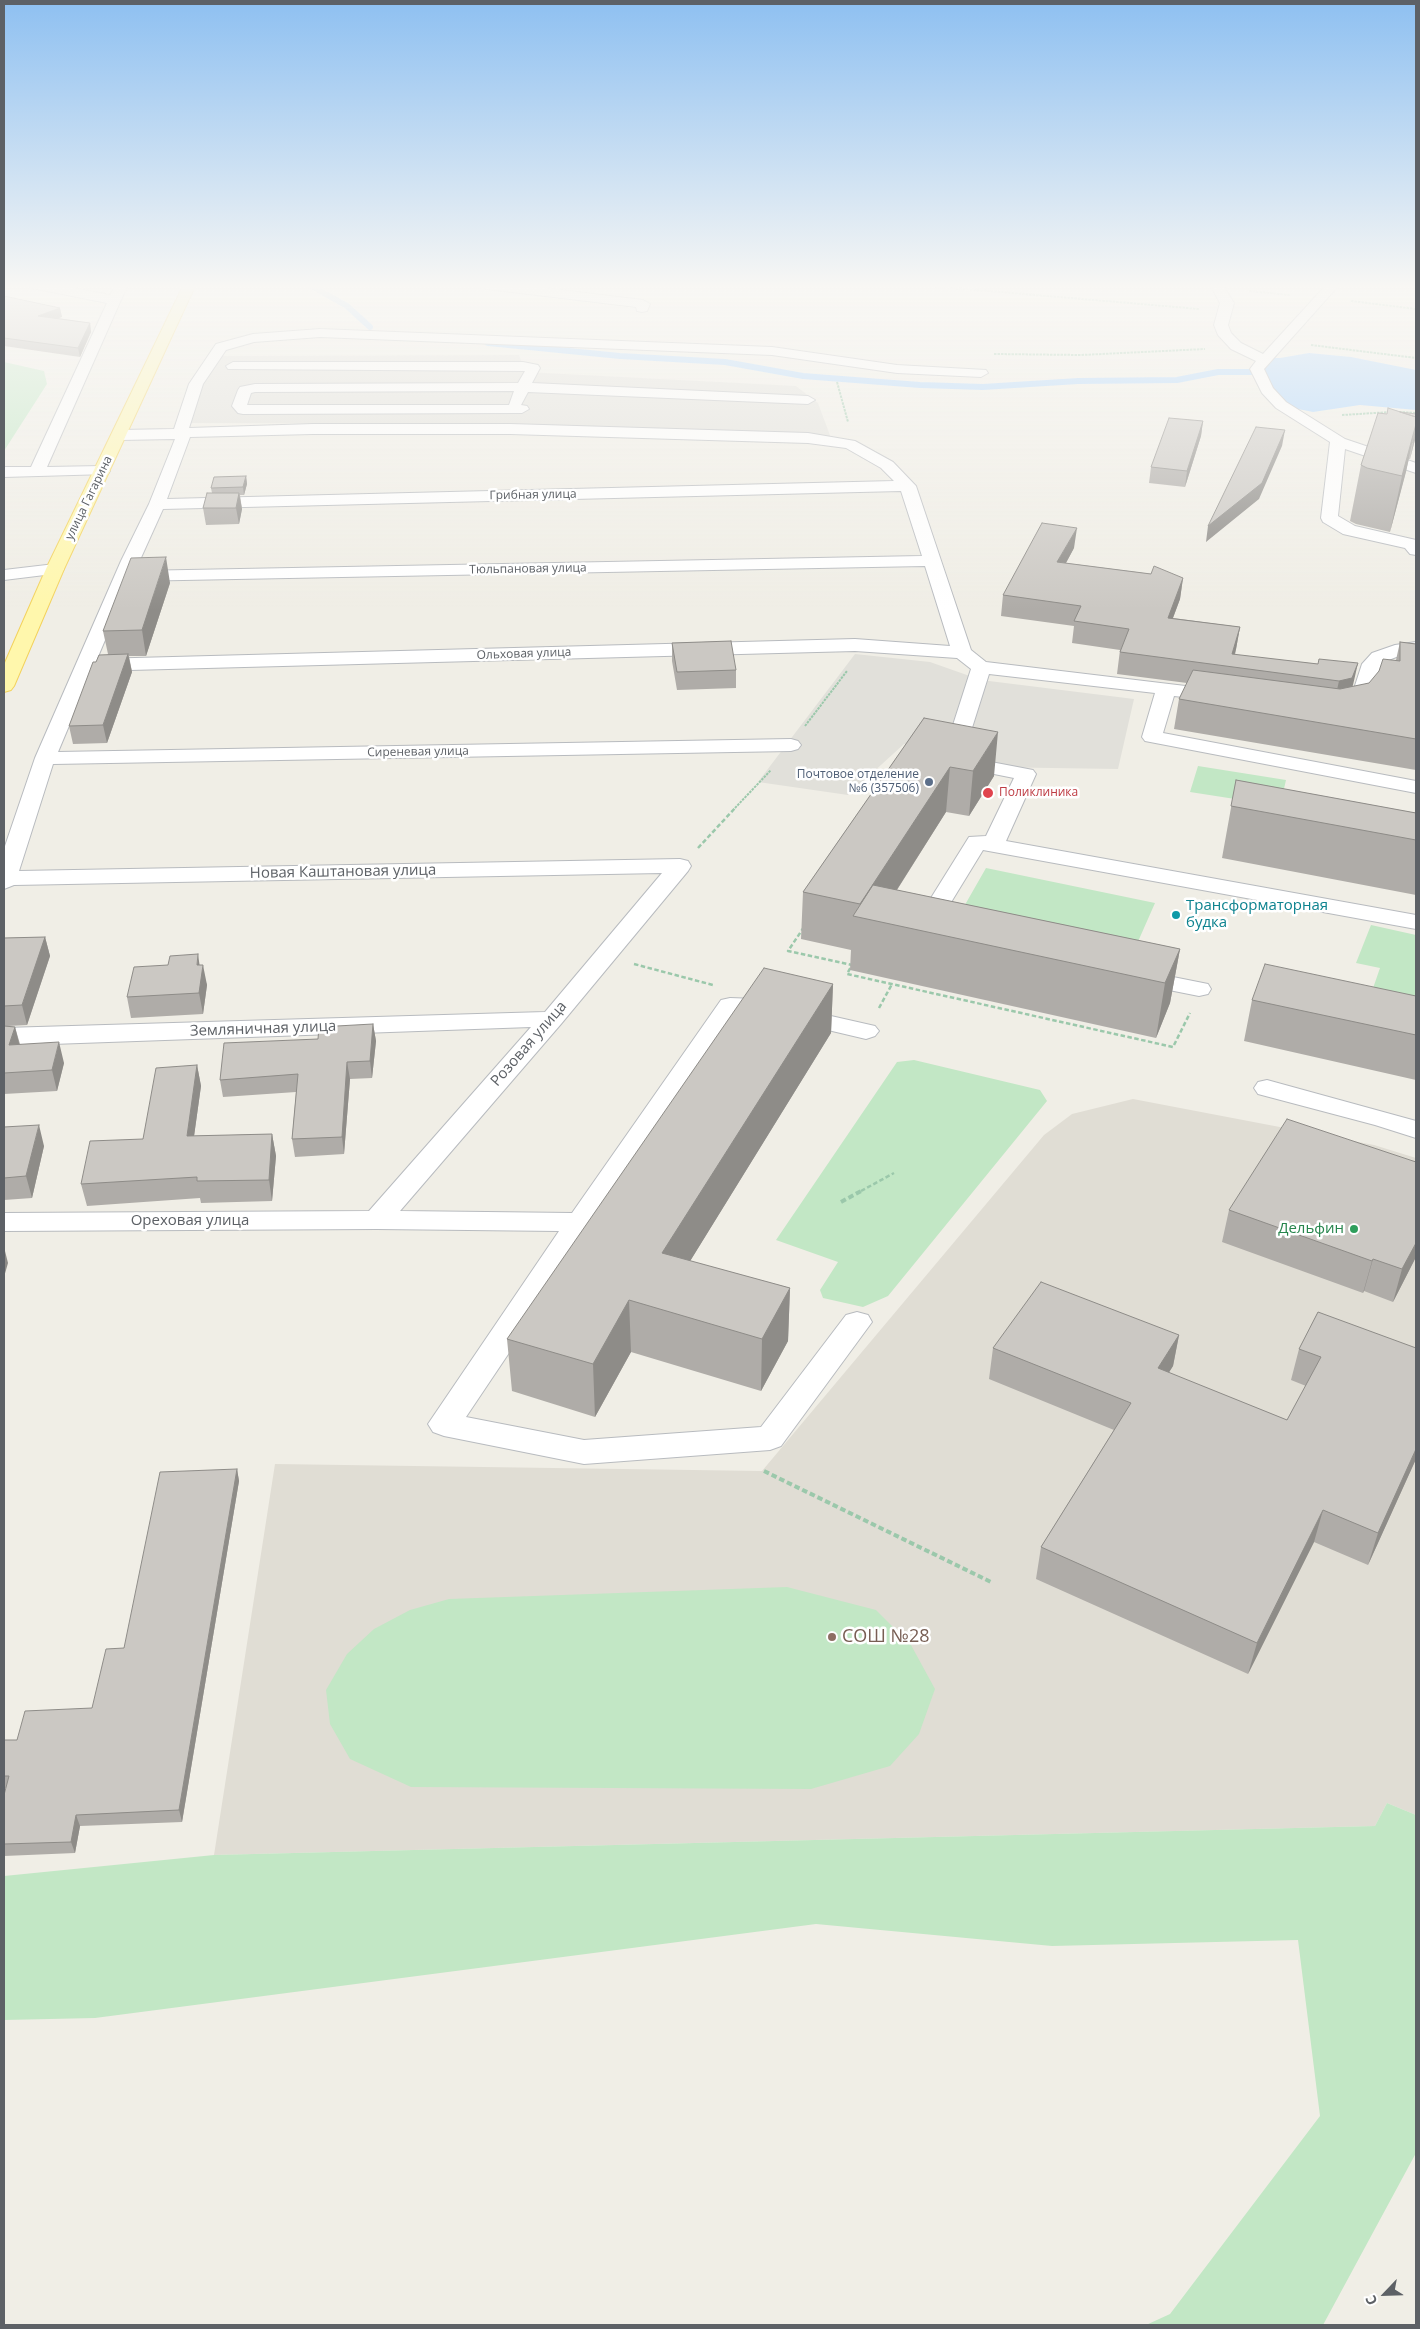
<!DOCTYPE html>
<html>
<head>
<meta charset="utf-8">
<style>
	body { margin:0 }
	#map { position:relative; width:1420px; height:2329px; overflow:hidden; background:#f0eee6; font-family:"Open Sans",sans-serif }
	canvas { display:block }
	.frame { position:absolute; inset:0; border:5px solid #5d6166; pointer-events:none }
	.north { position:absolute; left:1360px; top:2269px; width:50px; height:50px; -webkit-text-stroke:4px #fff; paint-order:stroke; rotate:246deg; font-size:14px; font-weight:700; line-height:20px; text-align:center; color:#5d6166 }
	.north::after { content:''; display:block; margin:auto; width:18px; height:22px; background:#5d6166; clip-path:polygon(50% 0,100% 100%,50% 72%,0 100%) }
</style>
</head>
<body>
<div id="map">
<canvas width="1420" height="2329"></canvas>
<div class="frame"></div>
<div class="north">С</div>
</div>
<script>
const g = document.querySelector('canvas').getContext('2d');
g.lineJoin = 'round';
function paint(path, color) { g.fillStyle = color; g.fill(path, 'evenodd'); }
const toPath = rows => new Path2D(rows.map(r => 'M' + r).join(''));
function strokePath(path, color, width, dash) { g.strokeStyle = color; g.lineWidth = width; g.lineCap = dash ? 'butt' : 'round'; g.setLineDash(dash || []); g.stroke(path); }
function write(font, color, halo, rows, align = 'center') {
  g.font = font + ' "Open Sans",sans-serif'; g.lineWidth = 5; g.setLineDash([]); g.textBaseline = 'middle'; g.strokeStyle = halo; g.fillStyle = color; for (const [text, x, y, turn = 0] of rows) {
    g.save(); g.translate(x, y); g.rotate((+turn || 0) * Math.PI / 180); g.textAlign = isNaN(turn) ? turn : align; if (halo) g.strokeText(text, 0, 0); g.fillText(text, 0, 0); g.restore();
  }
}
paint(toPath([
	[519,355,526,372,796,386,818,403,831,438,499,424,184,423,213,356],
	[855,654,930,662,981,680,1134,699,1118,769,986,767,925,748,904,744,848,795,758,782]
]), '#e1e0da');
paint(toPath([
	[1133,1099,1374,1145,1416,1158,1416,1815,1387,1803,1375,1826,214,1855,275,1464,762,1471,1044,1135,1072,1114]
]), '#e0ddd4');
paint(toPath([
	[4,362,44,371,47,384,4,451],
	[1198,766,1286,780,1280,806,1190,792],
	[986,868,1155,903,1129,962,954,924],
	[1371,925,1416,935,1416,1004,1371,994,1380,968,1356,963],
	[914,1060,1040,1090,1047,1101,888,1296,863,1307,823,1298,820,1290,838,1262,776,1240,897,1062],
	[787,1587,876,1610,911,1645,935,1689,919,1734,890,1766,811,1789,411,1787,350,1759,330,1724,326,1690,347,1654,374,1629,410,1610,449,1599],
	[1387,1803,1416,1815,1416,2153,1323,2325,1146,2325,1170,2314,1320,2116,1298,1940,1052,1946,816,1924,95,2018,4,2020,4,1876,214,1855,1375,1826]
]), '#c2e7c5');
paint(toPath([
	[1309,353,1351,357,1416,370,1416,410,1360,405,1313,412,1288,407,1267,386,1258,358,1280,358]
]), '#a7d3ff');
strokePath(toPath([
	[308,284,347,306,370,327],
	[488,343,620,356,725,362,803,376,920,385,983,387,1078,381,1177,380,1218,372,1266,372]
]), '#a7d3ff', 6);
const minor = toPath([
	[26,284,53,284,110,295,116,284,128,284,47,467,102,466,108,468,110,471,108,474,4,477,4,467,31,467,107,303,32,288,26,284],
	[473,284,512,284,643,300,650,304,647,311,642,312,637,311,636,307,479,288,473,284],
	[1210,284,1222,284,1234,303,1228,325,1231,333,1241,343,1263,354,1327,284,1340,284,1264,369,1273,388,1286,402,1345,439,1416,463,1416,473,1345,449,1338,516,1355,526,1416,540,1416,555,1410,554,1405,548,1343,534,1323,522,1321,518,1330,442,1276,408,1262,393,1250,369,1256,361,1231,349,1218,335,1214,325,1220,303,1210,284],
	[320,329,772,347,897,365,986,370,988,373,981,377,897,373,772,355,320,337,254,342,226,350,203,384,189,428,313,424,510,424,808,433,855,441,893,462,916,486,971,650,986,662,1227,691,1230,695,1227,699,1220,701,1174,696,1163,733,1416,781,1416,793,1145,741,1142,737,1155,693,989,674,965,750,991,762,1033,770,1036,774,1006,841,1416,915,1416,929,983,850,931,935,923,937,915,935,911,930,969,837,986,836,1014,778,979,771,947,757,944,753,971,669,957,658,855,651,92,671,58,752,791,739,798,741,801,745,798,749,791,751,53,764,19,871,680,859,688,861,691,866,688,871,561,1024,400,1211,572,1213,721,1000,730,998,756,999,875,1026,879,1031,875,1036,866,1039,756,1013,737,1013,466,1417,584,1440,761,1427,846,1315,857,1312,868,1315,872,1322,781,1446,770,1450,584,1464,444,1436,433,1432,428,1424,559,1231,377,1229,4,1231,4,1213,369,1211,531,1027,24,1045,4,1044,4,1028,545,1012,662,873,14,885,4,889,4,849,35,758,121,561,149,504,175,439,120,440,115,438,112,435,115,432,120,430,174,429,189,384,216,344,253,334,320,329],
	[313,434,510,434,808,443,846,448,881,468,894,481,167,499,190,437,313,434],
	[901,491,922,556,135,571,163,509,901,491],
	[925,566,950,646,855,639,97,659,130,581,925,566],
	[233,362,523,362,538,365,540,368,532,383,808,396,815,400,808,404,528,392,521,405,527,406,529,409,522,413,243,414,238,413,232,406,238,390,240,387,255,384,518,383,525,371,228,369,226,366,233,362],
	[514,391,509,405,247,405,251,393,255,392,514,391],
	[55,564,61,565,64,569,61,573,4,580,4,570,55,564],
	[1416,642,1416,654,1399,656,1386,661,1381,666,1371,699,1362,711,1345,715,1338,713,1335,709,1338,705,1348,702,1351,698,1362,664,1372,653,1395,645,1416,642],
	[1138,970,1208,984,1211,989,1208,994,1199,996,1129,982,1126,977,1129,972,1138,970],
	[1267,1080,1416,1121,1416,1138,1375,1125,1258,1094,1254,1088,1258,1082,1267,1080]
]);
const major = toPath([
	[184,284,196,284,64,569,14,686,11,690,4,692,4,665,46,569,184,284]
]);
strokePath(minor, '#b8bbbf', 2);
strokePath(major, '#f3d25c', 2);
strokePath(toPath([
	[907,284,1199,309],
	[1249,291,1290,295],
	[1351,301,1416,309],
	[1311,345,1416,358],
	[994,354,1081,355,1205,349],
	[837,382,848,422],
	[1399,412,1416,413],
	[1342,415,1391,412],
	[805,726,847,671],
	[735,808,771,770]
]), '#9bc8ab', 2, [2.5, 1]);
strokePath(toPath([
	[698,848,736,807],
	[804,927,788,951,852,965,847,974,1173,1047,1190,1013],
	[634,964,713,985],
	[879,1008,892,984],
	[861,1191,894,1173]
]), '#9bc8ab', 2.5, [4.5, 2.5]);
strokePath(toPath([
	[841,1202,863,1190],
	[764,1471,993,1583]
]), '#9bc8ab', 4, [5.5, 3]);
paint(minor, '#fff');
paint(major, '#fff7ac');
paint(toPath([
	[4,296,60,308,62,317,57,318,90,323,91,332,80,357,4,346],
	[1400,412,1416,414,1416,436,1410,459,1409,459,1390,532,1356,524,1350,521,1361,465,1387,414],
	[1203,421,1201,436,1185,487,1149,483,1151,467],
	[246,476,247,484,244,495,240,495,242,509,239,524,206,525,203,508,212,493,211,488],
	[1074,548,1066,563,1183,578,1180,599,1173,618,1240,627,1235,655,1318,664,1353,687,1369,683,1396,660,1400,642,1416,644,1416,770,1174,729,1179,699,1187,683,1117,674,1120,650,1072,643,1074,626,1001,616,1003,595],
	[170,583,146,656,129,656,132,672,107,743,73,744,69,726,96,662,108,654,103,631],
	[672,643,736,670,736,688,677,690,672,661],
	[924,718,994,776,969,816,946,812,897,890,1180,949,1170,1003,1156,1038,850,970,851,950,801,939,803,892],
	[1236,780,1416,813,1416,895,1222,858],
	[45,937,50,956,27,1025,8,1026,15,1027,20,1044,64,1063,57,1091,4,1094,4,938],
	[200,965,207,985,203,1014,131,1018,127,997],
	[833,984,831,1033,690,1261,790,1288,788,1341,761,1391,631,1352,595,1417,512,1391,507,1339],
	[1416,996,1416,1080,1244,1041,1252,1000],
	[373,1024,376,1041,372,1078,350,1079,344,1154,295,1157,292,1139,296,1092,223,1097,220,1080,318,1039],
	[197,1065,201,1086,194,1136,272,1134,276,1156,272,1201,201,1203,200,1198,87,1206,81,1184,143,1139],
	[4,1127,44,1146,32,1198,4,1200],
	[1416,1162,1416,1257,1393,1302,1364,1291,1363,1293,1222,1242,1229,1210],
	[1318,1312,1416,1459,1368,1565,1314,1542,1248,1674,1036,1579,1041,1547,1114,1430,989,1379,993,1348,1179,1335,1173,1366,1168,1373,1287,1420,1306,1386,1291,1380,1299,1349],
	[237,1469,239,1481,182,1822,80,1826,75,1853,4,1856,4,1795,6,1788,4,1788,4,1740,17,1740,92,1708,124,1648]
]), '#afaca8');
paint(toPath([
	[60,308,62,317,40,324,38,316],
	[90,323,91,332,80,357,78,348],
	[1203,421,1201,436,1185,487,1187,471],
	[1416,424,1406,472,1390,532,1402,476],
	[1285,430,1282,446,1259,499,1206,542,1208,526],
	[1416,432,1416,436,1410,459,1413,443],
	[246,476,247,484,244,495,243,487],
	[239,493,242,509,239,524,236,508],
	[1077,528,1074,548,1055,583,1057,562],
	[166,557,170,583,146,656,142,630],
	[1183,578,1180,599,1165,639,1168,618],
	[1240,627,1236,649,1231,667,1232,654],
	[128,654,132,672,107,743,103,725],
	[1358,663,1353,685,1347,700,1334,703,1339,681],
	[998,732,994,776,969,816,973,771],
	[950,767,946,812,877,921,860,904],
	[45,937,50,956,27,1025,22,1005],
	[1180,949,1170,1003,1156,1038,1165,983],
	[198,954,201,975,203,965,207,985,203,1014,199,993,197,965],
	[833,984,831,1033,663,1305,662,1253],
	[373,1024,376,1041,372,1078,370,1061],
	[15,1027,20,1047,9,1045],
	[59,1042,64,1063,57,1091,52,1070],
	[347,1062,350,1079,344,1154,342,1137],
	[197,1065,201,1086,191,1158,187,1136],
	[39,1125,44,1146,32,1198,26,1176],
	[272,1134,276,1156,272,1201,269,1180],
	[1416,1243,1416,1257,1393,1302,1402,1269],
	[4,1247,8,1263,4,1277],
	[1373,1259,1364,1291,1363,1293,1372,1261],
	[790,1288,788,1341,761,1391,762,1339],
	[629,1300,631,1352,595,1417,593,1364],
	[1179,1335,1173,1366,1152,1400,1158,1368],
	[1416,1449,1416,1459,1368,1565,1378,1533],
	[237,1469,239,1481,182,1822,179,1810],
	[1323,1510,1314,1542,1248,1674,1257,1643],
	[76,1815,80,1826,75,1853,71,1842]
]), '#8e8c88');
const building = toPath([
	[4,296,60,308,38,316,90,323,78,348,4,338,4,296],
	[1388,408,1416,417,1416,424,1402,476,1367,468,1361,465,1378,413,1387,414,1388,408],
	[1400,412,1416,414,1416,417,1400,412],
	[1169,418,1203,421,1187,471,1151,467,1169,418],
	[1416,426,1416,432,1413,443,1416,426],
	[1256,427,1285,430,1262,483,1208,526,1256,427],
	[246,476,243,487,211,488,214,477,246,476],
	[207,493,239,493,236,508,203,508,207,493],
	[1042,523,1077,528,1057,562,1151,574,1154,566,1183,578,1168,618,1240,627,1232,654,1318,664,1319,659,1358,663,1352,678,1339,681,1120,652,1129,629,1074,621,1081,606,1003,595,1042,523],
	[166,557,142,630,103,631,131,558,166,557],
	[731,641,736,670,677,672,672,643,731,641],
	[1400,642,1416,644,1416,739,1179,699,1193,670,1340,689,1369,683,1379,671,1383,659,1400,661,1400,642],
	[128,654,103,725,69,726,93,662,96,662,99,655,128,654],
	[924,718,998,732,973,771,950,767,860,904,803,892,924,718],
	[1236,780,1416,813,1416,840,1231,806,1236,780],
	[873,885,1180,949,1165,983,853,916,873,885],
	[45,937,22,1005,4,1006,4,938,45,937],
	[198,954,197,965,203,965,199,993,127,997,134,967,168,965,170,956,198,954],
	[1265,964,1416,996,1416,1035,1252,1000,1265,964],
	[764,968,833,984,662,1253,790,1288,762,1339,629,1300,593,1364,507,1339,764,968],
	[373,1024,370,1061,347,1062,342,1137,292,1139,298,1074,220,1080,224,1043,318,1039,319,1027,373,1024],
	[4,1026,15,1027,9,1045,59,1042,52,1070,4,1073,4,1026],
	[197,1065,187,1136,272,1134,269,1180,197,1181,197,1177,81,1184,90,1141,143,1139,156,1068,197,1065],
	[1287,1119,1416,1162,1416,1243,1402,1269,1373,1259,1372,1261,1229,1210,1287,1119],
	[39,1125,26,1176,4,1178,4,1127,39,1125],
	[1041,1282,1179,1335,1158,1368,1287,1420,1321,1357,1299,1349,1318,1312,1416,1348,1416,1449,1378,1533,1323,1510,1257,1643,1041,1547,1131,1403,993,1348,1041,1282],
	[237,1469,179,1810,76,1815,71,1842,4,1844,4,1795,9,1776,4,1776,4,1740,17,1740,25,1711,92,1708,106,1649,124,1648,160,1472,237,1469]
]);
paint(building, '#cbc8c3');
strokePath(building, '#8e8c88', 1);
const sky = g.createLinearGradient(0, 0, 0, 610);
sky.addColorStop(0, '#8ec0f1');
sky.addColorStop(0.47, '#f8f7f4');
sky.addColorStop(1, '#f8f7f400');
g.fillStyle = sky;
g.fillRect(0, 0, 1420, 610);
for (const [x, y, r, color] of [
	[929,782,5,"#5c6f8a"],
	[988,793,6,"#e0444e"],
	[1176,915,5,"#0f9aa8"],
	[1354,1229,5,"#2e9e5b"],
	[832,1637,5,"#8d6e63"]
]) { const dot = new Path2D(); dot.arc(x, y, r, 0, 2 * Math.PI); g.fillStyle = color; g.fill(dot); strokePath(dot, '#fff', 2); }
write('12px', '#5d6166', '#fff', [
	["Грибная улица",533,495,-1],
	["улица Гагарина",89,498,-64],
	["Тюльпановая улица",528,569,-1],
	["Ольховая улица",524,654,-2],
	["Сиреневая улица",418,752,-1]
]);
write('12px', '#4e5e75', '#fff', [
	["Почтовое отделение",919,775],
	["№6 (357506)",919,789]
], 'right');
write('12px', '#be3a42', '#fff', [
	["Поликлиника",999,793]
], 'left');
write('15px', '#5d6166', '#fff', [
	["Новая Каштановая улица",343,872,-1],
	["Земляничная улица",263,1029,-2],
	["Розовая улица",529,1044,-49],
	["Ореховая улица",190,1221]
]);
write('15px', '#0d838f', '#fff', [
	["Трансформаторная",1186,906],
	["будка",1186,923]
], 'left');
write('15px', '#27864d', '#fff', [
	["Дельфин",1344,1229]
], 'right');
write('18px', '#785e54', '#fff', [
	["СОШ №28",842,1637]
], 'left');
</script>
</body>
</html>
